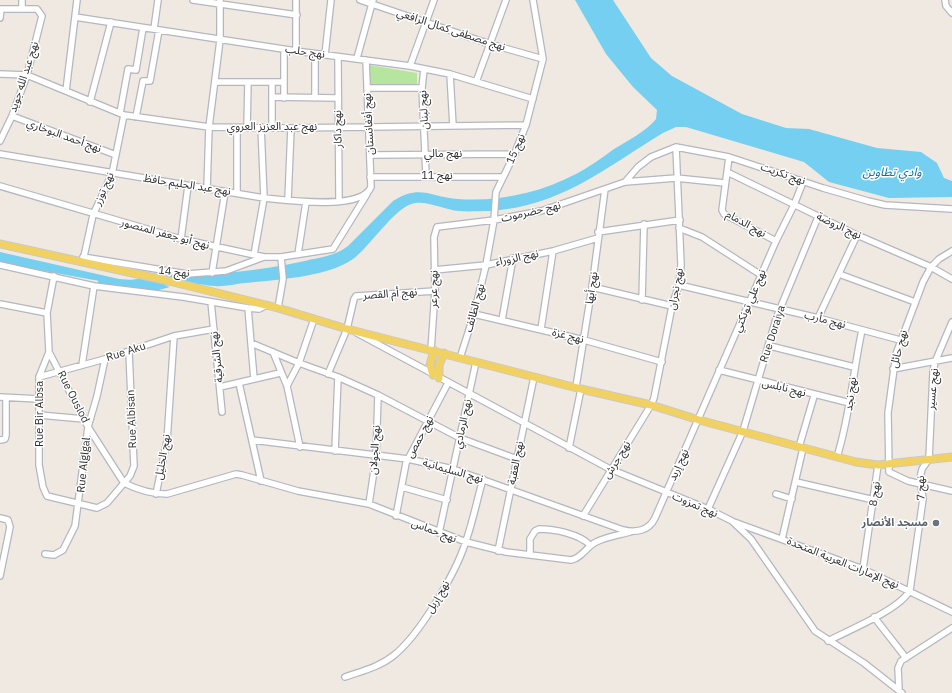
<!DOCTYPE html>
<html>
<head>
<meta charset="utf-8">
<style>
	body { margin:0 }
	canvas { display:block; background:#efe9e1 }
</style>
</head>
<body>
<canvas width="952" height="693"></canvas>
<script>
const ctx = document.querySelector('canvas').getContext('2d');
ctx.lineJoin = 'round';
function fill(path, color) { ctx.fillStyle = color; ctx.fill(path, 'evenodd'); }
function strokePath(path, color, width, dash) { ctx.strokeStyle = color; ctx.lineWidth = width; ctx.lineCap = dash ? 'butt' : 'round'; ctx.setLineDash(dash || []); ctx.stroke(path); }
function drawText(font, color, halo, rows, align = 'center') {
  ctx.font = font + ' "IBM Plex Sans","Noto Sans Arabic",sans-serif'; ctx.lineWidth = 3; ctx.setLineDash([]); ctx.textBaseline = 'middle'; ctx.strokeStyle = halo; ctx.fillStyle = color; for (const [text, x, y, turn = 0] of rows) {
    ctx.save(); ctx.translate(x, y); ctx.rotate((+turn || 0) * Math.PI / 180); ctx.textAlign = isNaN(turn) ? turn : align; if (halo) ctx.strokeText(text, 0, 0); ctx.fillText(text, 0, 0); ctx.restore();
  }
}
fill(new Path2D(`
	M369 65 417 73V87L369 86Z`), '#b6e59e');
fill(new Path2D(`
	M575 0H613L651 58 672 76 742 114 786 128 809 129 877 148 921 152 937 163 944 178 952 181V197L889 198 829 182 804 162 686 127H676L663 133C605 168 560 207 489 211 480 211 469 212 459 211 445 210 429 201 415 203 395 206 370 247 353 259 328 277 275 280 245 283 235 284 224 287 215 286 198 285 182 280 165 276 213 275 258 271 305 261 320 257 336 256 348 246L393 201C421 184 429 197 457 199 498 202 540 193 576 174 589 167 602 158 614 149 629 140 645 132 656 119L657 110 633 87 606 54Z
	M0 252 119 279 147 281 170 287 155 291 0 263Z`), '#75cff0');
strokePath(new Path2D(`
	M103 281 122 286 170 280 195 281`), '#75cff0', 10);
const minor = new Path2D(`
	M193 0 297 15
	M296 0V51
	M360 0 490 44 543 59
	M945 0 946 6 952 13
	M22 8V0
	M0 9H37L42 16 27 75 12 116 0 141
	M75 17 296 51 410 66 450 74 533 99
	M0 18 1 9
	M154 29 158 0
	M325 55 331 0
	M338 57 339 201
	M357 58 373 0
	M410 66 434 0
	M424 69 422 88 426 175
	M0 74 27 75 124 115 209 127 291 128 526 125
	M450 74 453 126
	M215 82H284
	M476 82 506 0
	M367 88H422
	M66 91 77 0
	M272 97 338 98
	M284 98V50
	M315 98V54
	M90 102 111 22
	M120 113 128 69 136 70 143 28
	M12 116 116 155
	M136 117 143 81H150L159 30
	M272 127V82
	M237 128V193
	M247 128 248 82
	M0 154 264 198C285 200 362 211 371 187L366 60
	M370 155 515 154
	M729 157 722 210 724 214 776 241
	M727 172 857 235 931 267 952 279
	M370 177H503
	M625 182 638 167 651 157 676 147 729 157 823 188 868 201 885 205 952 209
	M0 186 181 239 264 257H281L333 249 367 194
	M207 189 209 127 220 40V0
	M288 200 291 128
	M679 228 702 237 761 275
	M598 232 680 220
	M181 239 188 186
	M952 251 939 259 931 267 923 282 896 354 888 413 889 472 908 481 952 491
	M298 254 306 202
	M254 255 264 198 261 127
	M83 257 187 274 226 271 264 257
	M83 261 93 215 112 174 124 115
	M0 265 94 286 183 297 248 308 259 309 267 305
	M434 270 486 265 553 251 598 238
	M212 273 225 192
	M839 274 915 302
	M54 276 47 313 49 352 39 377V465L43 487 47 496 97 508 107 503 124 483C138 490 151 494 167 494L236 474 242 475 298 491 369 504 466 542 506 552 571 560C582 558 586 547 596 542 606 537 619 535 630 532
	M679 285 818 318 900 340
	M592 287 672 306
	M642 300 644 224
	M211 302 222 412
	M0 304 47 313
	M248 308 254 379
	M278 308 283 279 281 257
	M474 314 584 340 662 362
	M818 318 857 235
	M502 320 513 258
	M541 329 553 251
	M357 333 610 469 708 509 732 521 751 539 815 631 864 663 902 693
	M251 343 299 363 338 377 378 395 460 438 517 459
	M770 346 854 367
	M431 350 435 291 434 237 437 227 494 220 541 211 625 182 676 178 725 183
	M49 352 88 427 124 483 130 476 134 466 129 352
	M273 352 287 386 300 447
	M460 358 474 314 486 265 494 220 496 192 514 155 526 125 543 59 533 0
	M82 365 94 286
	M893 369 952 358
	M719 370 850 403
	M328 374 347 329 354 299 356 296 435 291
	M39 377 105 359 174 336 214 329
	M239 383 261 481
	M287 386 299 363 314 319
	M220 387 280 373
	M576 387 592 287 605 189
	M0 397 39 399
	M39 415 84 419
	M0 440 5 439 6 435V398
	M252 440 408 459 453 469 623 530C635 533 649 531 655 518L776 241 794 205 803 182
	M799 447 814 396
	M569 448 581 389
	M335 451 338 377
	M837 457C850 416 853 372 862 330
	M796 482 874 500
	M402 487 447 500
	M156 494 167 441 174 336
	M776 494 792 499
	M369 504 376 457 378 395
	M708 509 743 431 777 316 818 217
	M396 516 406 463 448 383
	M583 516 651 405 654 398 672 306 679 285 681 265 676 147
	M0 518 8 520 10 527 0 576
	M734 522 863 569 952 612
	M439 533 476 362
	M782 539 803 448
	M498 551 534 377
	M530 553V539L535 531 539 529C555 529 579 534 590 545
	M45 554 54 555 63 550 75 526 88 427 97 396 105 359
	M863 569 878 465
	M874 617 906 658
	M828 641C847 631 901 609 910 590L923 499 920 478 922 469 929 459 933 372 935 362 952 322
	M345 677C362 671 379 667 393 656 419 636 456 573 466 541 473 521 477 500 483 479
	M899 690 898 668 901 661 952 628`);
const major = new Path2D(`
	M0 244 169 281 278 308 347 329 581 389 651 405 699 420 856 462 878 465 952 457
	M433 375 430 365 434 350
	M439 378V365L444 353`);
strokePath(minor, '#b4b7c1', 8);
strokePath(major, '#c9c9c9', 9);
strokePath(minor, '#fff', 5.5);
strokePath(major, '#f2d163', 7);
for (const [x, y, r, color] of [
	[936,523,4,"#6b7280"]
]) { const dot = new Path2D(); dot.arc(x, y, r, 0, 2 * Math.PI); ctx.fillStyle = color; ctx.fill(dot); strokePath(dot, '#fff', 1.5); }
drawText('11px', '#2e2e2e', '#fff', [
	["نهج مصطفى كمال الرافعي",451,30,18],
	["نهج حلب",305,52,8],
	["نهج عبد الله جويد",24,77,-72],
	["نهج لبنان",424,110,-93],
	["نهج أفغانستان",369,124,-93],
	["نهج عبد العزيز العروي",272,127],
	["نهج داكار",338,129,-91],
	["نهج أحمد البوخاري",64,136,20],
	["نهج 15",516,149,-67],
	["نهج مالي",443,154],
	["نهج تكريت",783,174,19],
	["نهج 11",437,176],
	["نهج عبد الحليم حافظ",187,185,9],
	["نهج توزر",104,189,-66],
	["نهج حضرموت",531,212,-13],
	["نهج الدمام",746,224,29],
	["نهج الروضة",839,226,25],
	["نهج أبو جعفر المنصور",165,234,15],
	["نهج الزوراء",517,258,-12],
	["نهج 14",174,272,6],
	["نهج أبها",592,288,-82],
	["نهج عرعر",434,289,-89],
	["نهج نجران",676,289,-79],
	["نهج أم القصر",390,294,-4],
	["نهج علي تونكتي",750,301,-67],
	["نهج الطائف",475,308,-75],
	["نهج مأرب",825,320,14],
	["Rue Doraiya",773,334,-72],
	["نهج غزة",568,336,14],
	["نهج حائل",899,349,-74],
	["Rue Aku",126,352,-18],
	["نهج الشرقية",217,357,-96],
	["نهج نابلس",784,388,14],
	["نهج عسير",933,389,-85],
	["نهج نجد",851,394,-83],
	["Rue Ouslod",73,397,63],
	["Rue Bir Albsa",40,414,-90],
	["Rue Albisan",132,419,-92],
	["نهج الرمادي",463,424,-78],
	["نهج حمص",420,437,-62],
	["نهج الجولان",375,450,-86],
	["نهج الخليل",163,457,-80],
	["نهج جرش",617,460,-58],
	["نهج العقبة",516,463,-79],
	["Rue Alglgal",84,465,-84],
	["نهج إربد",679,465,-66],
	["نهج السليمانية",453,471,16],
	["نهج 7",921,488,-91],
	["نهج 8",875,494,-82],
	["نهج تمزوت",695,505,23],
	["نهج حماس",434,531,21],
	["نهج الإمارات العربية المتحدة",843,563,22],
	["نهج إربل",438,597,-60]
]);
drawText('bold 11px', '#5b616d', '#fff', [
	["مسجد الأنصار",928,523]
], 'right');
drawText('italic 12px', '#0d6fa3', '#fff', [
	["وادي تطاوين",892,173]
]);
</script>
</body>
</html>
